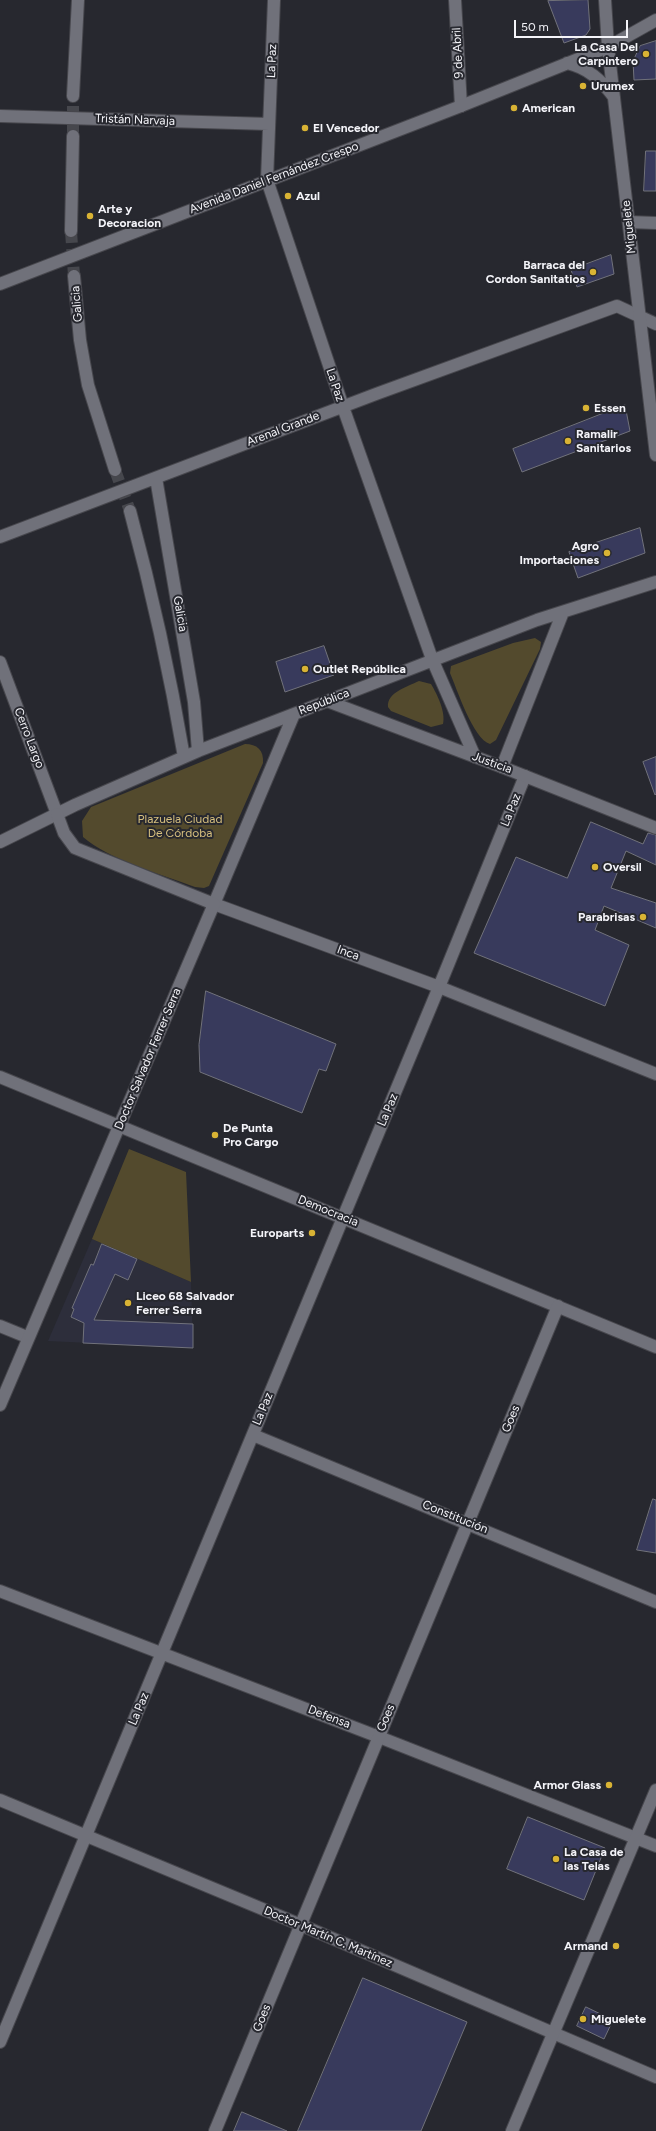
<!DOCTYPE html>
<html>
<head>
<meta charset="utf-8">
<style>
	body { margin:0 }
	#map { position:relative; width:656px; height:2131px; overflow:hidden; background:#27282f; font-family:Figtree,sans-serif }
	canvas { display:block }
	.scale { position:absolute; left:514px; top:20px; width:114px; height:18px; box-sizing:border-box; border:2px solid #f4f4f9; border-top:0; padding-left:5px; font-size:12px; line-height:14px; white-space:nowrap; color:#f4f4f9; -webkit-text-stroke:3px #27282f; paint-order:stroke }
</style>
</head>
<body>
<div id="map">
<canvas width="656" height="2131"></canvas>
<div class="scale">50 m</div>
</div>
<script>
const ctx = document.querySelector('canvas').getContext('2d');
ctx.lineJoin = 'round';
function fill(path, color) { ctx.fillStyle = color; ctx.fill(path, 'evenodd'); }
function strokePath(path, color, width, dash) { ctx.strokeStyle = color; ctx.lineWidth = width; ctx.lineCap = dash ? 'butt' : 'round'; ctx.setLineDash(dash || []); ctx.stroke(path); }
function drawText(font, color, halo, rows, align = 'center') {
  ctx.font = font + ' Figtree,sans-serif'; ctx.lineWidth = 4; ctx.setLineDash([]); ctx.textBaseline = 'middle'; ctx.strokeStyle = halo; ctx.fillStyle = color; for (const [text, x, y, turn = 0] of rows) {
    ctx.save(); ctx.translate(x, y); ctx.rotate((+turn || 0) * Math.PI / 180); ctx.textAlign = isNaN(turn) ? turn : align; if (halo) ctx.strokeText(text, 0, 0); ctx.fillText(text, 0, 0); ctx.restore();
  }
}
fill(new Path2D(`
	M92 1239 191 1282 193 1348 48 1341Z`), '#2d2e3b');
fill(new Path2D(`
	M535 638 541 642 540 649 496 740 490 744C473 739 457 689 450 673L451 666 513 643Z
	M419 681 431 684C437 694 446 712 443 724L431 727 391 711 388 707C387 692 407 687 419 681Z
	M245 744C257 744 264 750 263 763L209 886 204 888 195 887C163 875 108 859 83 837L82 821 91 807Z
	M129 1149 186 1172 191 1282 92 1239Z`), '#534a2d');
const building = new Path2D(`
	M588 0 590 29 586 35 564 43 548 1Z
	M656 41V79L634 80 633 61 640 46Z
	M646 151H656V191H644Z
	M611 255 614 274 577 287 571 270Z
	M625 405 630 431 522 472 513 449Z
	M640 528 645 553 578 578 569 552Z
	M324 646 334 675 285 692 276 662Z
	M656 757V794L655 795 643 762Z
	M591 822 643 844 648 833 656 835V865L626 851 611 888 656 903V928L604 906 595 930 629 945 605 1006 474 953 516 857 567 878Z
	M206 991 336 1044 326 1071 319 1069 302 1113 200 1072 199 1045Z
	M102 1244 137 1259 128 1280 115 1274 94 1320 193 1324V1348L83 1343 84 1323 71 1317 74 1309 72 1308 91 1264 93 1265Z
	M653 1499 656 1500V1553L637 1550Z
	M528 1817 605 1848 584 1900 507 1869Z
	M363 1978 467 2022 421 2131H298Z
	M586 2007 613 2020 604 2039 577 2026Z
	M242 2112 287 2131H234Z`);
fill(building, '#383a5c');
strokePath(building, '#71727b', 1);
strokePath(new Path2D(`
	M73 136V96
	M71 231 74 276
	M115 470 130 511`), '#46474d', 12, [12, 6]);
const street = new Path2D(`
	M274 0 267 180 343 407 432 659 475 757
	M455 0 461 106
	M73 96 78 0
	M0 116 269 124
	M629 222 656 223
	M71 231 73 136
	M74 276 80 340 88 385 115 470
	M156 478 194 702 198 751
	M130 511C152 592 170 674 184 757
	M0 537 376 394 617 306 656 324
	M0 662 57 814
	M327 701 502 767 563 612
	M294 714 214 904 439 987 656 1074
	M0 842 75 805 198 751 537 620 656 582
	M0 1077 656 1347
	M0 1326 27 1337
	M253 1435 656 1602
	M0 1591 379 1737 656 1846
	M0 1800 301 1925 656 2077
	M0 2042 439 987 525 776`);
const secondary = new Path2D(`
	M605 0 608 47 656 455
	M567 63C588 68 601 80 614 97
	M0 284 461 106 608 47 656 20
	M502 767 656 828
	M0 1405 214 904 75 848 64 833 57 814
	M215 2131 558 1306
	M512 2131 656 1790`);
strokePath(street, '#47474d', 14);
strokePath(secondary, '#47474d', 14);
strokePath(street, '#70717a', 12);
strokePath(secondary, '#70717a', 12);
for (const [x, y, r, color] of [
	[646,54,4,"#d9b334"],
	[583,86,4,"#d9b334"],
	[514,108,4,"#d9b334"],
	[305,128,4,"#d9b334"],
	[288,196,4,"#d9b334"],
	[90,216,4,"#d9b334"],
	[593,272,4,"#d9b334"],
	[586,408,4,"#d9b334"],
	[568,441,4,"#d9b334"],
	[607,553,4,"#d9b334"],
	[305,669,4,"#d9b334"],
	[595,867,4,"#d9b334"],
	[643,917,4,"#d9b334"],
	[215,1135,4,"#d9b334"],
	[312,1233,4,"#d9b334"],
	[128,1303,4,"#d9b334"],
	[609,1785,4,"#d9b334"],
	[556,1859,4,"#d9b334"],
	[616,1946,4,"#d9b334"],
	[583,2019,4,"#d9b334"]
]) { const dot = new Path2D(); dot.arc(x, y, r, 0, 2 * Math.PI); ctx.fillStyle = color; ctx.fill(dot); strokePath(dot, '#27282f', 1.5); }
drawText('bold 12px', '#f4f4f9', '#27282f', [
	["La Casa Del",638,47,"right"],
	["Carpintero",638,61,"right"],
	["Urumex",591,86],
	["American",522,108],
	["El Vencedor",313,128],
	["Azul",296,196],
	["Arte y",98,209],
	["Decoracion",98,223],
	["Barraca del",585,265,"right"],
	["Cordon Sanitatios",585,279,"right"],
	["Essen",594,408],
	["Ramalir",576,434],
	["Sanitarios",576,448],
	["Agro",599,546,"right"],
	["Importaciones",599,560,"right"],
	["Outlet República",313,669],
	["Oversil",603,867],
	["Parabrisas",635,917,"right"],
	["De Punta",223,1128],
	["Pro Cargo",223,1142],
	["Europarts",304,1233,"right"],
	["Liceo 68 Salvador",136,1296],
	["Ferrer Serra",136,1310],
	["Armor Glass",601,1785,"right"],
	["La Casa de",564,1852],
	["las Telas",564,1866],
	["Armand",608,1946,"right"],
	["Miguelete",591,2019]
], 'left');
drawText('12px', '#f4f4f9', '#27282f', [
	["9 de Abril",458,53,-93],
	["La Paz",272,61,-88],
	["Tristán Narvaja",135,120,2],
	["Avenida Daniel Fernández Crespo",274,178,-21],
	["Miguelete",629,227,-96],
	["Galicia",77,304,-95],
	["La Paz",335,385,71],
	["Arenal Grande",283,429,-21],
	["Galicia",180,614,80],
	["República",324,702,-21],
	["Cerro Largo",29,738,69],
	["Justicia",492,763,20],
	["La Paz",511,810,-68],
	["Inca",348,953,20],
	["Doctor Salvador Ferrer Serra",148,1059,-67],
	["La Paz",388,1110,-67],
	["Democracia",328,1211,22],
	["La Paz",263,1409,-67],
	["Goes",511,1419,-67],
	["Constitución",455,1517,22],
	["La Paz",139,1709,-67],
	["Defensa",329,1717,21],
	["Goes",386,1718,-67],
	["Doctor Martín C. Martínez",328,1937,23],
	["Goes",262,2018,-68]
]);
drawText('12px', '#d6bf7e', '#27282f', [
	["Plazuela Ciudad",180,819],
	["De Córdoba",180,833]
]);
</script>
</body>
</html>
